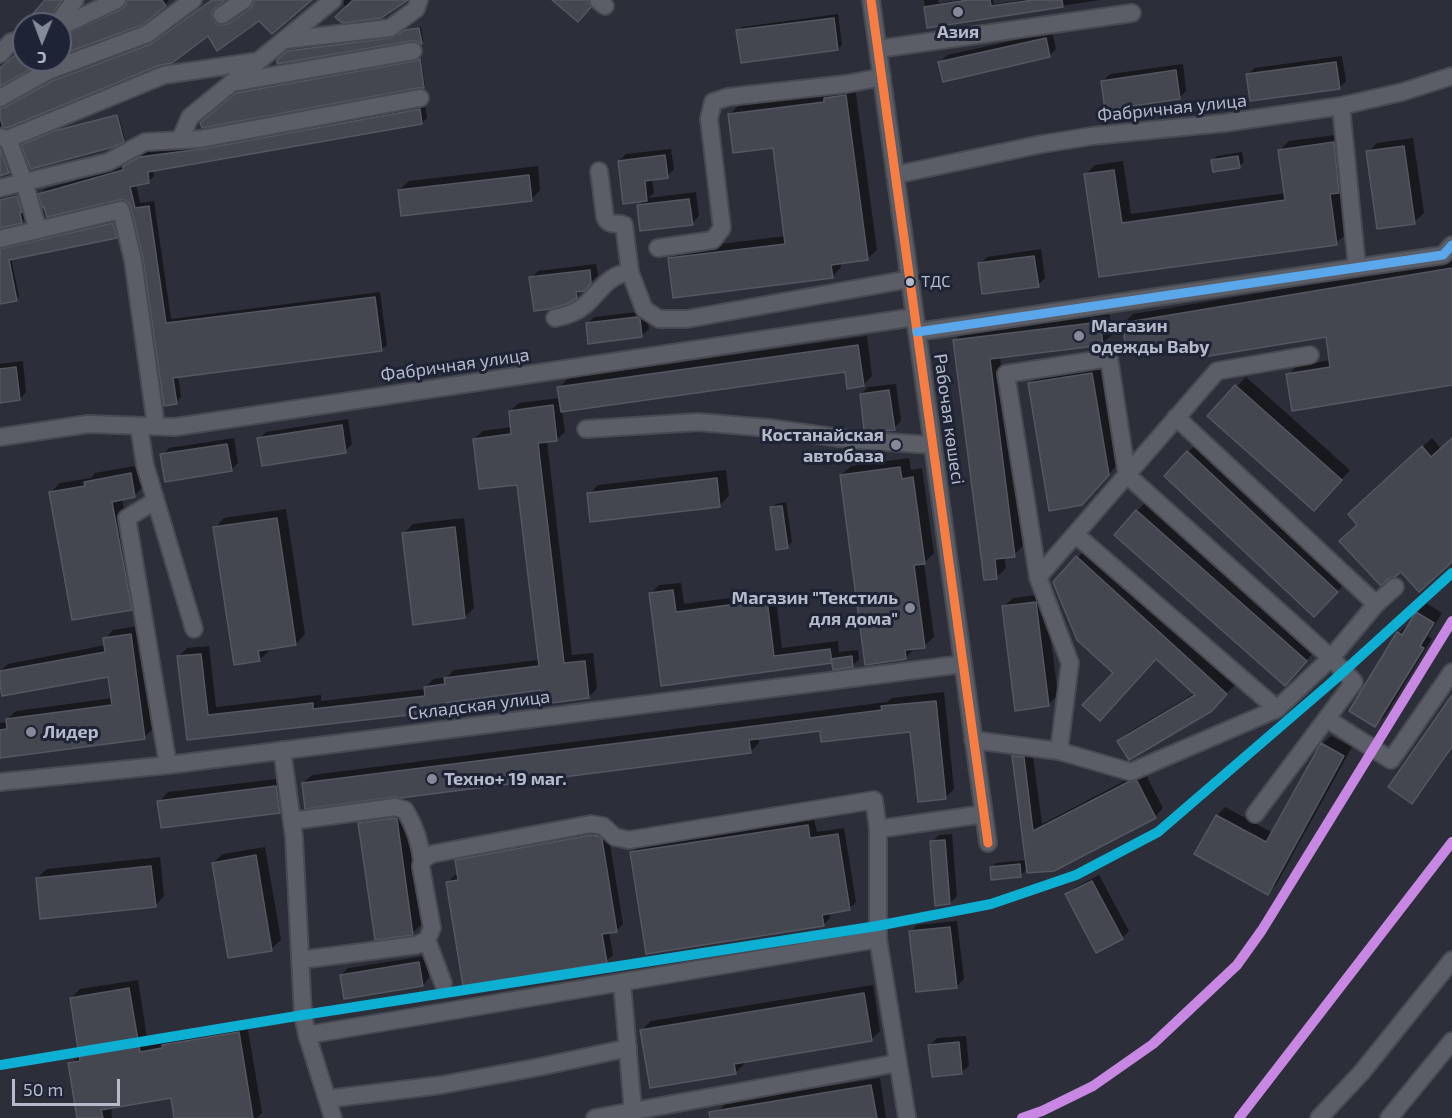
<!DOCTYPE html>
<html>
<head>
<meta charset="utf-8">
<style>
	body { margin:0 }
	#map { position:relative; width:1452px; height:1118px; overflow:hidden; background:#2c2f39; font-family:"Exo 2",sans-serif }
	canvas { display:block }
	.north { position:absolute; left:12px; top:12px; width:60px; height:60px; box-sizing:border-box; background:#1e2435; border:2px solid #5b6071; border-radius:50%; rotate:181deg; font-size:16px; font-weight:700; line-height:24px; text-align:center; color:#b6baca }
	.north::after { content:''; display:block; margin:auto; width:21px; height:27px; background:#868997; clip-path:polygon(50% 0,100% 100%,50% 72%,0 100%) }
	.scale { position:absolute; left:12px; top:1079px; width:108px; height:27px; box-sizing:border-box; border:3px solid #b6baca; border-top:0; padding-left:8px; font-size:18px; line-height:21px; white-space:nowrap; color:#b6baca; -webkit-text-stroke:4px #1e2435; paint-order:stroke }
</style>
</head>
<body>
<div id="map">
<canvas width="1452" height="1118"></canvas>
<div class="north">С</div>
<div class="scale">50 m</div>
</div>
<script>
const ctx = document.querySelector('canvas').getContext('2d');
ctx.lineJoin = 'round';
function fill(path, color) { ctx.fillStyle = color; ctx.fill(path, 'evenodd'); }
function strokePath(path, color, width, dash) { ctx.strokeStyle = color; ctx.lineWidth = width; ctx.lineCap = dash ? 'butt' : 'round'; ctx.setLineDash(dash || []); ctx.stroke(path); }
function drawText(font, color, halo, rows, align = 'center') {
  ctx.font = font + ' "Exo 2",sans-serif'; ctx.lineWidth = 6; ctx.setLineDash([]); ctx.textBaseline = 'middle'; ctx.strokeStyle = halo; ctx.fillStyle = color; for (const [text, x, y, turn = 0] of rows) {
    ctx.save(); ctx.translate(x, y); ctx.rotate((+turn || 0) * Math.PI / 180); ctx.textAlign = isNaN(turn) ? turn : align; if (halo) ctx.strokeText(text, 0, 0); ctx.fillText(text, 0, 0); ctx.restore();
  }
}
fill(new Path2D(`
	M129 0H169L165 6 60 54V34H69L126 7Z
	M214 0H223L215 7 214 13 216 19 221 22 226 23 232 22 266 0H310L259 19 208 34 160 64 7 126H0V105H9L57 78 125 53 129 58 151 43 158 40Z
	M344 0H405L347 8 344 5Z
	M924 0H938L939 3 960 0H993L994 4 1023 0H1100L928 26Z
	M838 14 842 45 838 49 738 31 742 27Z
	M421 27 423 41 422 42 416 40 278 60 290 50 394 37 408 29Z
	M1052 32 1056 49 1049 56 940 62 947 55Z
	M1342 56 1346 81 1339 88 1248 74 1255 68Z
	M421 59 425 85 424 87 201 123 240 92Z
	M1183 64 1186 91 1179 98 1103 81 1110 74Z
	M855 87 877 250 867 259 841 262V267L832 277 670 259 679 249 786 236 774 146 730 114 739 105 830 94Z
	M425 104 427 118 422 123 153 170 154 176 148 182 136 184 140 203 154 201 171 319 380 292 387 345 381 350 178 376 181 397 176 402 145 258 130 202 125 199 40 194 45 189 124 167 130 161 146 152 208 144Z
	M118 114 125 139 123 140 57 130Z
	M1343 134 1348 182 1340 190 1346 234 1336 243 1100 276 1086 174 1095 165 1123 161 1131 214 1286 193 1280 150 1289 141Z
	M1413 138 1424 213 1414 222 1368 152 1377 143Z
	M0 144 3 145 11 169 9 171 0 174Z
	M671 149 674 169 667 176 652 178 654 193 648 198 696 192 699 216 692 223 639 205 644 200 619 161 626 154Z
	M1242 152 1244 162 1239 166 1213 160 1217 156Z
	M538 166 540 190 531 200 399 190 409 181Z
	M20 194 24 208 22 210 24 219 21 222 0 227V199Z
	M116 221 119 234 116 236 11 258 19 296 16 299 0 302V247H6Z
	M1041 249 1045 278 1038 285 980 264 987 257Z
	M1452 261V383L1288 375 1297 366 1331 360 1327 336 1202 341 1124 323 1133 314Z
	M596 264 598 275 576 297 531 278 538 271Z
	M645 311 646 312 649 329 642 335 587 324 594 317Z
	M1109 313 1112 335 1102 344 1000 357 1023 546 1014 555 1004 556 1006 568 997 577 955 340 964 331Z
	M867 336 872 376 863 385 846 371 562 411 565 432 556 440 547 441 572 655 593 653 597 688 589 697 543 689 449 700 444 706 421 709 418 712 188 739 178 657 187 648 209 646 216 707 321 695V701L425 689V687L434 679 447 677 454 670 539 660 519 483 474 439 483 431 512 427 510 411 519 403 560 398 559 388 568 378Z
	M23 361 26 392 20 399 0 401V364Z
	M1101 364 1118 464 1091 494 1030 384 1039 374Z
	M1246 377 1350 470 1323 500 1209 416Z
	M896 384 901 421 894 428 861 394 868 387Z
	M348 419 352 444 345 451 259 439 266 432Z
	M234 438 238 463 231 470 162 455 169 448Z
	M1432 438 1441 449 1452 439V560L1359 524V505Z
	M1198 443 1346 582 1324 606 1188 452Z
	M909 458 911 470 922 468 934 553 924 563 934 637 924 646 915 648 905 658 841 475 851 466Z
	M140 465 144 486 134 496 122 498 140 599 131 608 50 493 60 483 91 478 95 473Z
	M726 470 729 496 719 506 589 494 598 485Z
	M786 502 792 542 787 547 772 508 776 504Z
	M1146 502 1315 651 1294 675 1137 511Z
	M286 509 305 634 296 644 268 648 269 651 259 660 215 528 224 518Z
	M464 518 474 608 465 617 404 533 413 524Z
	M1087 548 1236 684 1221 699 1119 741 1129 732 1195 693 1157 658 1115 673 1054 582Z
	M681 583 684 604 775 592 782 648 838 641 839 652 858 650 859 659 853 666 833 660 662 684 650 594 659 585Z
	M1045 594 1058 695 1048 705 1003 607 1013 598Z
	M1426 603 1442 613 1428 636 1432 639 1385 716 1375 725 1399 633 1408 624 1410 625 1417 613Z
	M139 626 153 729 144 737 0 757V723L8 722 7 719 16 711 113 698 110 675 0 677V671L8 664 106 645 105 639 113 630Z
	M944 692 954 789 945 798 912 730 821 729 758 737 759 743 750 752 303 783 312 775 887 702 892 698Z
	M1452 698V749L1421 793 1412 802Z
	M1331 736 1352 747 1276 885 1268 893 1217 816 1225 807 1273 833 1322 744Z
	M1022 748 1032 749 1042 824 1138 774 1145 773 1163 808 1155 817 1028 868 1021 875 991 868 996 863 1027 860 1013 757Z
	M285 778 289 802 279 811 159 802 168 792Z
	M406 809 422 924 412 933 360 823 369 814Z
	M814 819 817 832 844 828 856 902 849 909 829 912 830 918 823 925 632 853 639 846Z
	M599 828 608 832 623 924 616 931 609 932 613 955 606 961 448 882 455 875H458L456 861 463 854Z
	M952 834 957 896 950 903 932 842 939 835Z
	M265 847 281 940 271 949 213 863 223 854Z
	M160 857 164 896 155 906 37 878 47 869Z
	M1099 875 1129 931 1122 938 1067 895 1074 888Z
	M957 921 964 979 957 986 910 932 917 925Z
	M426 956 429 978 423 985 341 975 348 968Z
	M138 980 148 1044 168 1041 172 1036 247 1024 262 1113 257 1118H175L172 1097 111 1107 112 1118H79L70 1064 81 1055 71 998 80 989Z
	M873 985 880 1031 871 1040 744 1061 745 1063 735 1073 642 1030 651 1021Z
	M966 1036 969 1066 962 1072 930 1045 937 1038Z
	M880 1078 886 1118H719L718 1111 727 1102Z`), '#0007');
const building = new Path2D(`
	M45 0H62L45 24H24Z
	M127 0H162L166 6 142 25 60 55V37L122 9 126 5Z
	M212 0H225L216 7 212 11V15L214 21 218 25H222L228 24 250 9 253 5 254 0H312L272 34 259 21 217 51 208 36 172 63 160 65 7 128 3 127 0 118V108L5 107 52 81 151 44Z
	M353 0H408L381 18 342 23 335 17Z
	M552 0H588L591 7 578 22Z
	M968 0H990L991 6 1033 0H1062L1063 7 927 28 924 7Z
	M834 18 838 50 741 63 736 30Z
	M419 28 422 44 416 41H411L277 64V60L287 51 391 38 405 30Z
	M1046 38 1050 57 943 82 938 62Z
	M24 50V60H47L0 86V68L20 51Z
	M420 59 424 88H418L202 128 200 123 236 93 415 61Z
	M1336 62 1340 89 1250 101 1246 74Z
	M1176 70 1180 99 1105 110 1101 81Z
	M846 95 868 260 831 265 833 278 673 298 668 258 785 244 773 148 733 153 728 114 824 102V98Z
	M420 109 422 124 148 172 149 183 130 187 135 208 149 206 166 323 375 297 382 351 173 378 177 404 164 406 143 258 131 208 129 203 125 200H119L47 217 44 207 42 208 38 194 123 170V166L139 157 202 149Z
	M117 115 124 142 113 147 31 169 21 145 54 131Z
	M1334 142 1339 193 1330 194 1337 245 1099 277 1084 174 1114 170 1122 223 1285 200 1278 150Z
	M1404 146 1415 224 1377 229 1366 151Z
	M0 148 9 173 0 176Z
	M665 155 668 178 645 181 647 201 623 204 618 161Z
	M1238 156 1240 168 1213 172 1211 160Z
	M529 175 532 201 401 216 398 190Z
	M17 196 22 212 20 213 22 223 0 228V200Z
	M689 199 693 225 640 231 637 205Z
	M113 223 117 238 9 260 17 301 0 304V249Z
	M1034 256 1039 287 982 294 978 263Z
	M1452 268V385L1292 411 1286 374 1330 367 1326 337 1203 357 1200 343 1127 355 1122 323Z
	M590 270 591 283 585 291 576 292 577 298 575 299 567 304 550 309 534 311 529 277Z
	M637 317 640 319 642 337 588 344 586 323Z
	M1100 322 1103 345 990 359 1015 557 995 559 997 579 984 580 953 340Z
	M858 345 864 386 847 389 845 372 561 412 557 387Z
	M16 367 20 400 0 403V369Z
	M1092 373 1109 475 1082 505 1049 511 1028 383Z
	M1235 385 1342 480 1314 511 1207 416Z
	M889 390 895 430 882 431 864 430 860 394Z
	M553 405 557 441 538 443 564 663 585 661 589 698 543 704 541 690 444 703V707L418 711V714L187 740 177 656 201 654 208 715 313 703V709L425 696 424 687 445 684 444 678 539 666 517 485 479 489 473 439 511 434 509 411Z
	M342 425 346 453 262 466 257 438Z
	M1452 438V562L1419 592 1401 572 1395 577 1388 579 1381 586 1339 541 1357 525 1348 514 1422 446 1431 457Z
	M227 444 232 471 165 482 160 454Z
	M1187 451 1338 592 1314 617 1164 476Z
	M900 467 902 479 913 477 925 564 914 565 925 648 905 650 906 659 865 665 840 475Z
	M131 473 135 497 112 502 132 610 72 620 49 492 85 486 84 482Z
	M717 478 720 507 590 522 587 493Z
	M782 506 788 548 776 550 770 507Z
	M1136 510 1307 661 1285 686 1114 535Z
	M277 518 296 645 258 651 260 661 234 665 213 527Z
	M455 527 465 618 413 625 402 533Z
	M1076 556 1227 694 1212 711 1129 760 1117 741 1195 695 1156 659 1100 721 1082 705 1113 673 1077 640 1053 582Z
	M673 590 676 612 767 600 774 656 830 649 832 663 661 686 649 593Z
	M1036 602 1049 706 1015 711 1002 606Z
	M1416 612 1434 623 1420 646 1424 648 1375 727 1349 711 1397 632 1402 635Z
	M131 634 145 739 0 758V730L7 729 6 719 112 705 108 677 2 696 0 685V671L105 652 103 638Z
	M852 656 853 667 833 670 831 659Z
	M1452 695V747L1412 804 1388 787Z
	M936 701 946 799 918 802 910 732 821 742 820 731 749 740 751 753 400 798 394 797 305 809 302 783 882 710 881 706Z
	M1321 743 1344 756 1268 895 1194 854 1216 815 1266 842Z
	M1012 756 1024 757 1033 831 1128 782 1137 781 1156 818 1054 871 1027 873Z
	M276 786 280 813 161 828 157 801Z
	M394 818 397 819 413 935 375 940 358 823Z
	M808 825 810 838 838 834 850 910 822 915 824 926 646 954 630 852Z
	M591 835 598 836 602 839 617 932 602 934 607 963 463 986 446 882 458 880 455 860Z
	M945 840 950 904 935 906 930 841Z
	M256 855 272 951 228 958 212 863Z
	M1020 864 1021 877 991 880 990 867Z
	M151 866 156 907 40 919 36 878Z
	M1092 881 1123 939 1096 953 1065 894Z
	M950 927 957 988 916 992 909 931Z
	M419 962 423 986 344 999 340 975Z
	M129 988 140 1052 162 1048V1045L239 1032 253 1118H174L171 1098 101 1110 103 1118H77L68 1063 80 1061 70 998Z
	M864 993 872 1041 734 1064 736 1074 650 1088 640 1030Z
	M959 1042 962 1074 932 1077 928 1045Z
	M871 1085 877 1118H710L709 1112Z`);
fill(building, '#454750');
strokePath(building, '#535761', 1.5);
const minor = new Path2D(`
	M598 0 605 6
	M871 0 988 843
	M222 15 244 0
	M57 24 75 0
	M60 27 117 0
	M285 40 390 28 416 9 419 0
	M878 49 1132 13
	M0 54 11 42 24 39
	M231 83 413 51
	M0 98 48 71 147 34 193 0
	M1341 106 1357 267
	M0 137 8 139 164 75 259 61
	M8 139 24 182 38 230
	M180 140 190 117 333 0
	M599 171 605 217C609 227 617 222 624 225L630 272 644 309 659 319H687L910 279
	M895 175 1042 144 1092 136 1224 123 1341 106 1402 92 1452 76
	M0 188 108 162 145 142 200 139 420 98
	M0 239 121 210 133 260 156 426
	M658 248 713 240 722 228 709 119 713 102 728 97 846 84 882 77
	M555 318C566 316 576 313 585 305 601 291 607 275 630 272
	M917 332 1443 255 1452 245
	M1176 417 1376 604
	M139 426 145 465 194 629
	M586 429 698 422 769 428 855 440 933 445
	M0 437 88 424 175 427 915 317
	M155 501 127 518 168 765
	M1075 534 1277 709
	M1038 577 1217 371 1310 355
	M1327 719 1391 760 1452 672
	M973 740 1059 751 1131 772 1277 709 1331 658 1376 604 1395 587
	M282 750 294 837 303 1015 307 1035 333 1118
	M1059 751 1070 663 1038 577 1006 374 1109 358 1127 475 1331 658 1354 682 1255 814
	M0 782 168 765 963 664
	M292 821 395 807 405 810C414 825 420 842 422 860
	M878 829 984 814
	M427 940 443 983
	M300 960 417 945 427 940 432 928 421 867 422 860 432 854 591 824 603 826 615 837 629 840 874 800 878 829V939L907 1117
	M622 982 633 1111
	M307 1035 878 939
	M327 1099 441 1085 539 1067 628 1048
	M595 1118 898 1063
	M1319 1118 1362 1072 1452 960
	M1389 1118 1452 1041`);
strokePath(minor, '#484a52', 20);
strokePath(minor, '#5c5e67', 16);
strokePath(new Path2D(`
	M871 0 988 843`), '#f77d43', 9);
strokePath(new Path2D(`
	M917 332 1443 255 1452 245`), '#5aa8eb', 9);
strokePath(new Path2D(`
	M0 1065 303 1015 877 926 991 904 1076 875 1158 832 1332 682 1452 573`), '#0dafd3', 10);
strokePath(new Path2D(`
	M1022 1118 1042 1111 1093 1086 1153 1044 1237 965 1262 930 1452 621
	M1239 1118 1452 842`), '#c787e3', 10);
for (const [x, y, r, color] of [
	[958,12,6,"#868997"],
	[910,282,5,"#b6baca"],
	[1079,336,6,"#868997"],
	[896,445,6,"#868997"],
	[910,608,6,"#868997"],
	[31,732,6,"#868997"],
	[432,779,6,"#868997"]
]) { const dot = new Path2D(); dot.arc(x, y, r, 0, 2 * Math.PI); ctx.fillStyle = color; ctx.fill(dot); strokePath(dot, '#1e2435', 2); }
drawText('16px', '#b6baca', '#1e2435', [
	["ТДС",921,282]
], 'left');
drawText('bold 18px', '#b6baca', '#1e2435', [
	["Азия",958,32,"center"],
	["Магазин",1091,326],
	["одежды Baby",1091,347],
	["Костанайская",884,435,"right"],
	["автобаза",884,456,"right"],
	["Магазин \"Текстиль",898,598,"right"],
	["для дома\"",898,619,"right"],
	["Лидер",43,732],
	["Техно+ 19 маг.",444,779]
], 'left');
drawText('18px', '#b6baca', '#1e2435', [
	["Фабричная улица",1172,108,-6],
	["Фабричная улица",455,365,-8],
	["Рабочая көшесі",949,419,82],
	["Складская улица",479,705,-7]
]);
</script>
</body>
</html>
